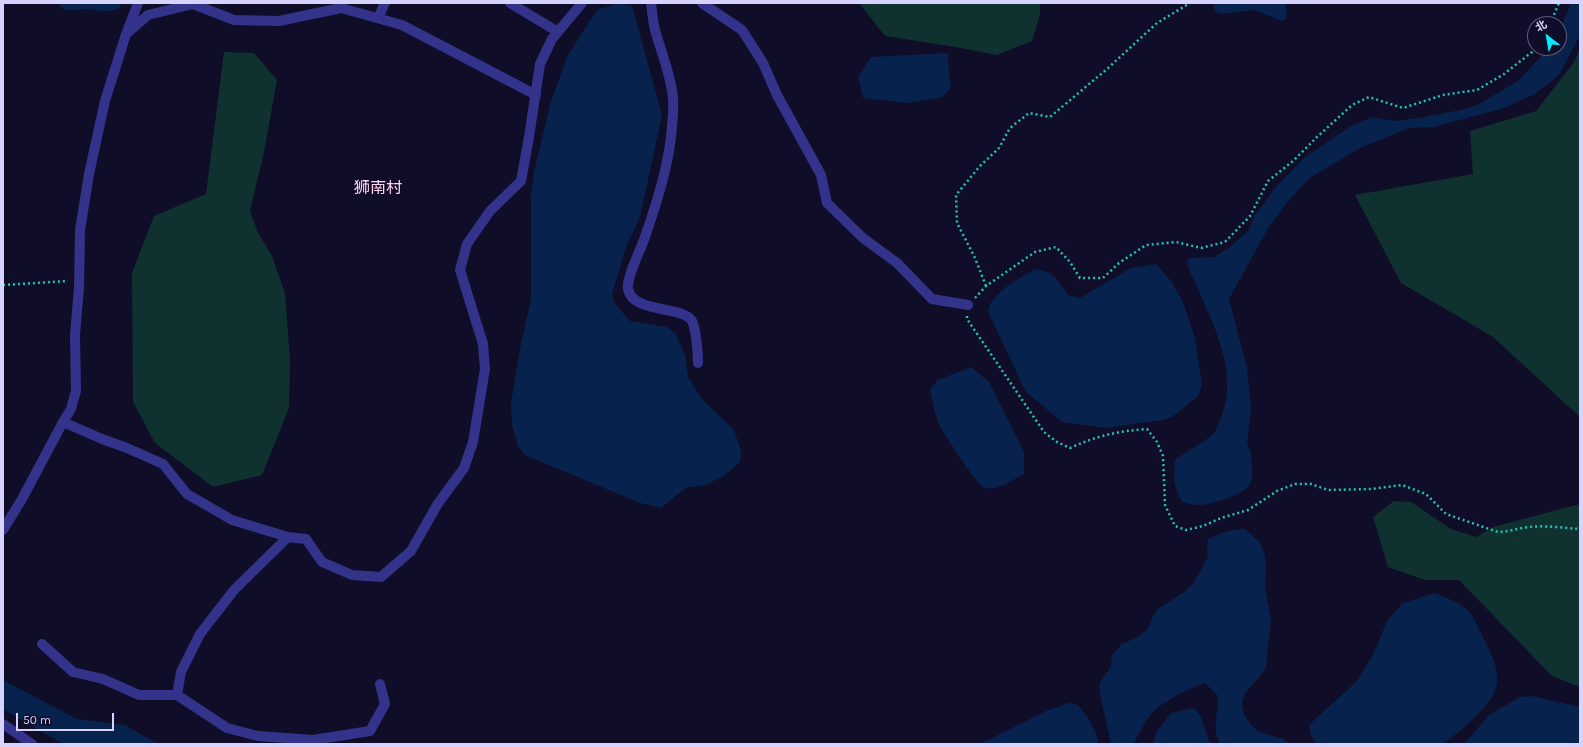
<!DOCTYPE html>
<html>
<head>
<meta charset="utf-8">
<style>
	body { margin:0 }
	#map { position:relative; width:1583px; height:747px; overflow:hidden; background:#100d28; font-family:Karla,"Noto Sans SC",sans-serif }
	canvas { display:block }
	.frame { position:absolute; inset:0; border:4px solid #d7d3ff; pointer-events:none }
	.north { position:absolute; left:1527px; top:16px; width:40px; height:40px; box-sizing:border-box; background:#100d28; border:1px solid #605c7e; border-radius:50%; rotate:329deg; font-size:11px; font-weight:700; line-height:16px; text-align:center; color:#d7d3ff }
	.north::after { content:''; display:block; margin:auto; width:14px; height:18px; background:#00edfe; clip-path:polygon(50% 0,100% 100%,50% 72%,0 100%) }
	.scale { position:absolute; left:16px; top:713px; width:98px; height:18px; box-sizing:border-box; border:2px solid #d7d3ff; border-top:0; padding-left:5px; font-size:12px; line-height:14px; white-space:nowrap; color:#d7d3ff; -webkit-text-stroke:3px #100d28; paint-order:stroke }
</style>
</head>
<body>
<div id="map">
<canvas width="1583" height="747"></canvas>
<div class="frame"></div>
<div class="north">北</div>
<div class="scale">50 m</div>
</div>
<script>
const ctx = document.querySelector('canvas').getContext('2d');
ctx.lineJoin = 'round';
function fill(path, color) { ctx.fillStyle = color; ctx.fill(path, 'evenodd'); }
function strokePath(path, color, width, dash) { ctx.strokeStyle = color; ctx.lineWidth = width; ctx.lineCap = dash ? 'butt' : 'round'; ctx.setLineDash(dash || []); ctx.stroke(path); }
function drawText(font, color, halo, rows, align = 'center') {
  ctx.font = font + ' Karla,"Noto Sans SC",sans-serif'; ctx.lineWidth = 4; ctx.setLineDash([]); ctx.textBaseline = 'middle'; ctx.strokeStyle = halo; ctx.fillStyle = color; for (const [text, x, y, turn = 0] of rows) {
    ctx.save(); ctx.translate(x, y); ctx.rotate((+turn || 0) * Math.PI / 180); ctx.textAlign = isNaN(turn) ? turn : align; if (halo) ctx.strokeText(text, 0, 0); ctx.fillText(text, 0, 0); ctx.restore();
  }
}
fill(new Path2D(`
	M859 3H1040V14L1032 41 997 55 950 46 885 36Z
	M1580 49V417L1493 337 1401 283 1355 195 1473 174 1470 131 1536 111 1574 62Z
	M224 52 254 53 277 80 264 152 250 211 258 233 272 256 285 293 290 361 289 408 262 475 213 487 155 443 133 402 132 273 154 216 206 194Z
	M1394 501 1411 502 1451 529 1476 537 1493 527 1580 504V687L1552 676 1459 580H1425L1388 567 1373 517Z`), '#0f3230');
fill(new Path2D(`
	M58 3H121L120 8C103 14 103 10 87 9 80 9 73 11 64 10Z
	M619 3 632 6 662 115 640 217 626 247 612 294 615 304 630 321 667 327 676 334 685 355 688 377 701 398 734 430 741 451 740 462 724 476 705 485 685 488 661 508 640 503 525 455 518 446 512 425 511 403 521 344 531 299V196L534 172 551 101 568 55 597 10Z
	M1213 3H1285L1287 13 1286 19 1282 21 1254 10 1223 14 1217 13 1214 9Z
	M1571 3H1580V35L1559 75 1535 94 1504 108 1434 127 1409 128 1362 147 1311 177 1288 201 1267 230 1229 299 1247 368 1251 408 1247 443C1251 450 1252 459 1252 467 1252 473 1253 480 1249 485 1244 495 1212 504 1201 505 1195 506 1188 503 1182 502 1173 484 1174 480 1175 460 1187 451 1202 444 1213 434 1217 430 1219 422 1221 418 1241 369 1208 314 1189 269L1187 263 1189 258 1214 257 1230 247 1248 231 1255 215 1276 187 1304 158 1351 126 1372 117 1395 121 1418 118 1466 109 1477 105 1518 81 1549 48H1559V32Z
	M947 53 951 87 943 97 909 103 863 98 858 77 871 57Z
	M1156 264 1171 281 1183 302 1195 338 1202 385 1198 396 1172 417 1162 420 1105 428 1062 422 1026 392 988 312C990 293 1019 279 1035 269 1055 272 1057 279 1068 295L1080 298 1131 268Z
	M971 367 989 382 1024 452V474C1013 479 996 493 984 487 976 484 942 431 938 422 934 411 932 400 930 389L938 380Z
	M1245 529 1259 542 1264 552 1266 564 1265 588 1271 618 1266 667 1260 676 1245 693 1242 704 1244 714 1251 725 1260 733 1282 738 1290 744H1220C1211 729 1219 712 1218 696L1205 683C1191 687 1160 703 1151 714 1145 723 1138 734 1134 744H1111L1101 699 1099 687 1101 680 1111 667 1112 655 1122 644 1138 637 1148 629 1152 618 1158 609 1184 592 1193 584 1208 557 1207 545 1208 539C1221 532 1231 530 1245 529Z
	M1435 593C1444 597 1457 601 1465 608 1472 613 1476 623 1480 631 1488 647 1503 672 1495 691 1489 707 1457 735 1442 744H1316L1311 736 1309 725 1356 682 1374 653 1387 621 1403 603Z
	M3 680 77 719 125 725 158 744H63L3 709Z
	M1531 696 1580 707V744H1464L1489 715 1520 697Z
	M1069 703C1070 703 1073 703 1075 704 1084 707 1098 734 1099 744H980L1046 711Z
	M1193 708 1201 716 1210 744H1152L1157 731 1171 713Z`), '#07234d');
strokePath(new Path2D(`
	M1550 24 1559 3
	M3 285 68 281
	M986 286 975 258 957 223 956 195 980 166 999 148 1010 128 1029 113 1050 117 1107 69 1157 23 1190 3
	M975 298 986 286 1035 252 1056 247 1070 262 1080 278H1103L1119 263 1146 245 1176 242 1201 248 1225 242 1250 216 1268 181 1293 161 1317 137 1352 105 1369 97 1403 108 1443 95 1477 90 1504 74 1532 52 1535 48
	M967 316V319L1044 432 1057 442 1070 448C1096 436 1118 431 1147 429L1157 442 1163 456 1165 505 1175 526 1186 530 1203 526 1221 518 1248 510 1277 491 1295 484H1311L1328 490 1371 489 1402 485 1426 494 1446 514 1498 532C1509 532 1518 528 1529 527 1546 525 1564 528 1580 529`), '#22c4b5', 2.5, [2, 3]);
strokePath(new Path2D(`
	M510 3 558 32
	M651 3C652 12 653 21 655 30 661 52 671 75 673 98 674 110 672 125 671 137 667 171 656 205 645 237 641 249 626 278 628 289 633 314 682 305 692 321 696 328 698 354 698 363
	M702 3 742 30 763 63 777 95 821 175 827 203 863 238 897 263 932 299 968 305
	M378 18 385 3
	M127 32 138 3
	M63 422 71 409 76 391 75 335 79 288 80 230 89 174 105 101 126 34 148 15 193 4 234 20 279 21 341 8 402 25 536 95
	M3 530 22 499 63 422 102 439 127 448 163 464 187 494 232 520 288 537 306 539 322 562 352 575 381 577 411 551 437 505 464 468 473 442 485 369 483 344 460 270 467 244 490 211 521 181 529 137 540 64 552 39 582 3
	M42 644 73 672 103 679 139 695H177L227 728 258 736 313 740 370 731 385 704 380 684
	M177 695 181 672 200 634 234 590 288 537
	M3 724 32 744`), '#33338b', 10);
drawText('16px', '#ffd5f1', '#100d28', [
	["狮南村",378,188]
]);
</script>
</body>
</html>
